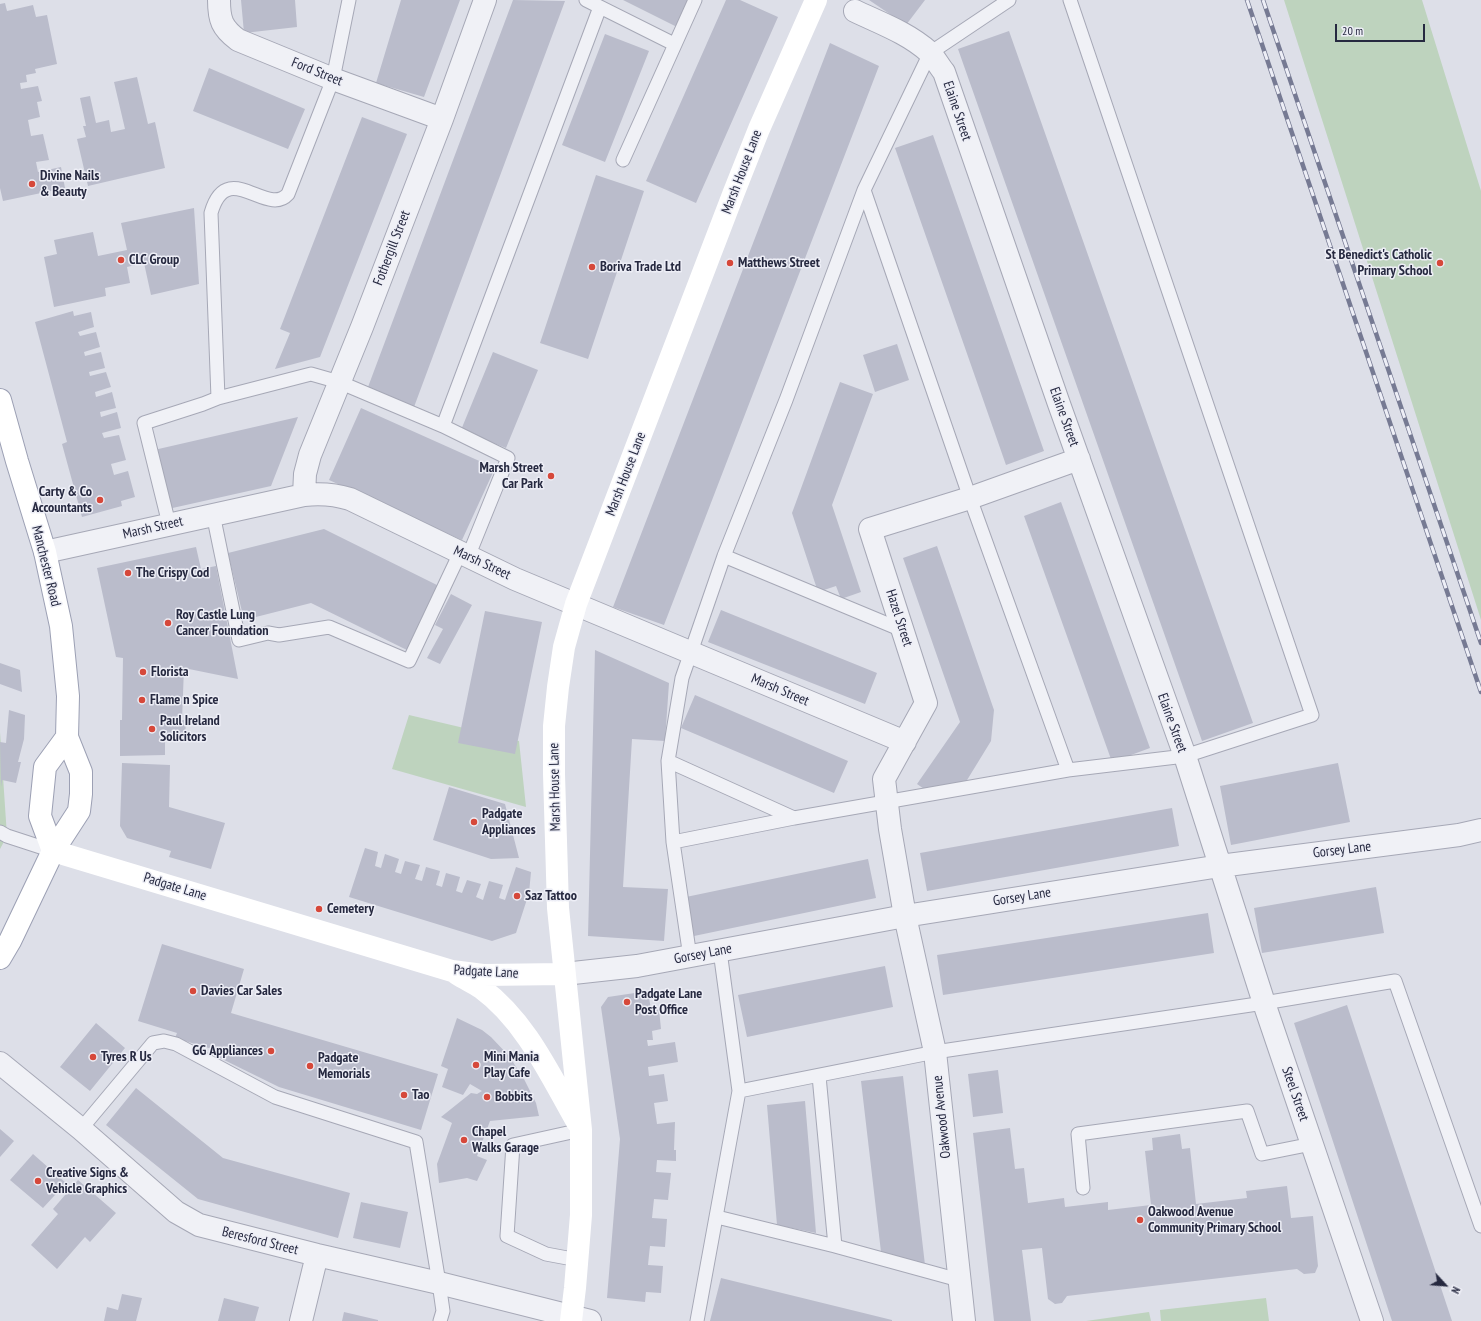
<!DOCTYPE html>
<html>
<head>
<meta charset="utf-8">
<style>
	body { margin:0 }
	#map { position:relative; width:1481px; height:1321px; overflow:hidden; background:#dddfe8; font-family:"PT Sans Narrow",sans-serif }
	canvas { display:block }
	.north { position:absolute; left:1425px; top:1265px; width:40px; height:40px; -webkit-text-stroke:3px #edeef6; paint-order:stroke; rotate:116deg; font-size:11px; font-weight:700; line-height:16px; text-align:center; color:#262940 }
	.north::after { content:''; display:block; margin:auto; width:14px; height:18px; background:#262940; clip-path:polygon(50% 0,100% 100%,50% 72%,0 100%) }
	.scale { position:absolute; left:1335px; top:24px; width:90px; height:18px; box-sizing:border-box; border:2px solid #262940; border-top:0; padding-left:5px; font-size:12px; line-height:14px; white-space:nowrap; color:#262940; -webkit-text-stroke:3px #edeef6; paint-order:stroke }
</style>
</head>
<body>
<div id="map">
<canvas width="1481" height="1321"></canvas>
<div class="north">N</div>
<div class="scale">20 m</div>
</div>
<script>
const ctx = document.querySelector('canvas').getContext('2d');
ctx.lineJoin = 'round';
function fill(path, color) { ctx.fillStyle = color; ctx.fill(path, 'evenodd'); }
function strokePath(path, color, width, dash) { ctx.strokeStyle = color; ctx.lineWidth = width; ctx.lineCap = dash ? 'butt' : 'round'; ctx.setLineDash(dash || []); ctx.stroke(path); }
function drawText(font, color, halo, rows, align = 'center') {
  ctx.font = font + ' "PT Sans Narrow",sans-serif'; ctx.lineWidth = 3; ctx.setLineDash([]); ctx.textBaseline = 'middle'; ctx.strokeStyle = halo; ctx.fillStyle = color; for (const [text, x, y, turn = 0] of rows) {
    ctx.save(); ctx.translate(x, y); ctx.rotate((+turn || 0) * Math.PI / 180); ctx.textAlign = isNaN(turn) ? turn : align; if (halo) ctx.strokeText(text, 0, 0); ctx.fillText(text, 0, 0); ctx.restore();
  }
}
fill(new Path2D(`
	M1284 0H1422L1481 191V620Z
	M409 715 519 741 526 807 392 769Z
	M0 732 7 836 0 849Z
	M1266 1298 1269 1321H1161L1160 1310Z
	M1149 1312 1151 1321H1086Z`), '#bed3be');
fill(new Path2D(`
	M241 0H295L297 27 244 33Z
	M401 0H460L424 97 376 83Z
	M513 0 565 1 414 407 368 387Z
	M623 0H690L677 27Z
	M726 0H740L778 17 696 203 646 181Z
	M869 0H925L906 25Z
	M5 3 7 11 33 5 36 17 47 15 57 64 35 69 36 73 26 75 27 82 20 83 21 89 38 86 42 101 37 102 40 117 28 120 31 136 43 134 49 160 36 162 38 172 61 167 65 188 3 201 0 188V4Z
	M1009 31 1253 723 1202 741 958 49Z
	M605 34 649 51 605 162 562 145Z
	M830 43 879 66 664 625 613 607Z
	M209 68 305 109 288 149 193 111Z
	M137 77 148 124 155 122 165 168 88 186 77 139 86 137 83 126H86L80 98 90 96 96 123 109 120 111 132 125 129 114 82Z
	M362 117 407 134 320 357 275 369 290 333 280 329Z
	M933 135 1044 451 1006 465 895 148Z
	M596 175 644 191 588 359 540 343Z
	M194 208 199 284 151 295 144 263 127 267 130 283 105 288 106 296 54 307 44 257 57 254 54 240 93 232 98 256 127 250 121 223Z
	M73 311 74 316 91 312 94 327 78 332 80 336 96 332 100 347 84 352 85 356 101 352 105 368 89 372 90 376 106 372 111 387 95 392 96 397 112 392 116 408 100 412 101 417 117 412 121 428 102 433 104 438 119 435 126 460 111 464 114 475 128 471 135 497 121 501 122 506 82 517 62 444 67 442 35 322Z
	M897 344 909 380 875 392 863 355Z
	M493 352 538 370 506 448 461 430Z
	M840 382 873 394 832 505 861 592 841 599 836 586 818 592 792 513Z
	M361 408 495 468 462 540 329 480Z
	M298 417 271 486 168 509 154 450Z
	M1061 502 1150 748 1112 762 1024 516Z
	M324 529 441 587 409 651 311 603 244 620 228 553Z
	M937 546 994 710 991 741 964 785 930 793 917 784 960 722 903 558Z
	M196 547 201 569 216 566 238 679 184 668 182 720H186L185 738H165V755L120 756V720H122L123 658 116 657 97 568Z
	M451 594 472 605 440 664 427 658 443 629 435 625Z
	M721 610 877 673 865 704 708 642Z
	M485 611 542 622 515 754 458 743Z
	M595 650 669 683 665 741 632 739 623 887 668 889 664 941 588 936Z
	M0 663 20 670 22 692 0 684Z
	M695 695 848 761 834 793 681 728Z
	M9 710 25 715 24 739 18 762H21L16 783 2 780 1 787 0 742 6 743Z
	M122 763 170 765 169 807 225 823 211 869 169 857 171 851 127 838 120 826Z
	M1338 763 1350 822 1231 845 1220 786Z
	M449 787 505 804 519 858 491 859 433 840Z
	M1172 808 1179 846 927 891 920 853Z
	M365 848 378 852 375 866 381 868 385 854 399 859 395 872 401 874 405 861 420 865 415 879 422 881 426 867 440 871 436 885 442 887 446 873 460 877 456 891 462 893 467 880 481 884 476 897 483 900 489 881 503 885 499 898 505 900 516 867 531 872 529 893 516 933 492 941 349 897Z
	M868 859 876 898 694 936 686 897Z
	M1376 887 1384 933 1262 953 1254 908Z
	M1208 913 1214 953 943 995 937 955Z
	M162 944 244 969 231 1013 438 1074 421 1130 279 1087 218 1057 219 1051 175 1038 177 1033 138 1021Z
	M885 966 893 1007 747 1037 738 995Z
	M648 991 651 1010 659 1009 661 1029 652 1031 653 1040H647L648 1046 675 1042 678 1062 648 1067 649 1076 664 1074 668 1101 654 1103 657 1124 675 1122 674 1150H676V1161L657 1160 656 1172 671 1173 668 1200 654 1199 652 1218 667 1219 665 1247 650 1246 649 1255 648 1265 663 1266 661 1293 646 1292 645 1302 607 1298 620 1139 601 1007 608 997Z
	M1347 1005 1452 1321H1392L1294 1023Z
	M457 1018 482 1030 491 1037 509 1056 524 1079 536 1103 539 1116 490 1121 477 1156 487 1160 477 1181 467 1178 439 1183 437 1164 452 1123 441 1117 471 1093 477 1094 482 1091 470 1084 463 1095 442 1087 448 1069 441 1066Z
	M96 1023 125 1048 90 1091 60 1067Z
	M998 1070 1003 1113 973 1117 968 1074Z
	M903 1076 925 1265 881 1252 861 1081Z
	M136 1088 223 1158 350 1193 338 1238 198 1199 106 1125Z
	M805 1101 816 1233 777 1225 767 1105Z
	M1010 1128 1015 1169 1024 1168 1028 1203 1064 1198 1065 1207 1108 1202V1210L1151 1205 1145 1151 1153 1150 1152 1138 1180 1134 1182 1149 1190 1148 1196 1204 1247 1198 1246 1191 1287 1186 1291 1218 1313 1216 1318 1266 1315 1273 1304 1274 1297 1269 1067 1296 1062 1303 1055 1304 1048 1299 1042 1248 1022 1250 1031 1321H994L973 1133Z
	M0 1129 14 1141 0 1157Z
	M33 1154 66 1183 43 1208 10 1180Z
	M78 1180 116 1213 90 1242 85 1237 57 1269 31 1245 58 1214 53 1209Z
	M361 1202 408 1212 400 1248 353 1238Z
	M721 1278 892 1320V1321H710Z
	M122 1294 142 1298 136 1321H104L107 1307 118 1310Z
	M224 1298 259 1307 255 1321H218Z
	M344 1312 378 1320V1321H342Z`), '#babccb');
const lane = new Path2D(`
	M586 0 674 44
	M623 160 695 0
	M864 190 970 498 1068 770
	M218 398 211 213C227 157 267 218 288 194L333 79 349 0
	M443 426 600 7
	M213 514 239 640 268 633 279 635 329 627 409 661 460 553
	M169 524 144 423 203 404 218 398 311 374 339 382 443 426 508 458 468 557
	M724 556 902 630
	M668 761 794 818
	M0 832 7 836 53 851
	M673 842 794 818 1068 770 1185 756 1312 715 1070 0
	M690 957 673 842 668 761 682 678 724 556 786 400 864 190 930 53 1009 0
	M819 1076 835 1246
	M739 1091 935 1052 1264 1003 1395 981 1481 1226
	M81 1129 153 1043 164 1041 176 1044 275 1097 416 1142 439 1283 443 1311 440 1321
	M1083 1188 1078 1134 1247 1111 1262 1154 1312 1144
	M717 1217 835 1246 959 1280
	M578 1260 546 1254 507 1236 513 1145 581 1130
	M697 1321 739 1091 720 951`);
const street = new Path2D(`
	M219 0C219 20 222 28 238 40L333 79 442 119
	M855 11C880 23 908 33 929 52 935 58 939 66 944 72L1059 404 1185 756 1264 1003 1372 1321
	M304 495 305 474 310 455 362 327 442 119 485 0
	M45 552 304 495C321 493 334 494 350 499L515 579 905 742
	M564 974 637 966 905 916 1220 866 1459 835 1481 830
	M0 1063 81 1129 176 1212 199 1225 317 1255 439 1283 590 1321
	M301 1321 317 1255
	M964 1321 935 1052 905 916 890 829 884 779 926 703 870 529 970 498 1079 459`);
const primary = new Path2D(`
	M0 400 17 461 45 552 61 626 68 696 67 737 81 772V794L79 811 53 851 10 941 0 958
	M53 851 40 816 45 767 67 737`);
strokePath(lane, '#a6a8b6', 15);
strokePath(street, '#a6a8b6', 24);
strokePath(primary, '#9ca0b4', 24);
strokePath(lane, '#f0f1f6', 13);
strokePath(street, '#f0f1f6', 22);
strokePath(new Path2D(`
	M53 851 452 971 483 975 564 974
	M457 974C465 979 473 983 481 988 526 1021 550 1075 577 1122
	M571 1321 575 1288 581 1215V1130L558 908 554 774V726L558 687 564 647 576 604 734 192 759 129 816 0`), '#fff', 22);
strokePath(primary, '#fff', 22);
const rail = new Path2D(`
	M1247 0 1481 692
	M1263 0 1481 643`);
strokePath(rail, '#767a93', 4.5);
strokePath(rail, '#edeef6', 3, [9]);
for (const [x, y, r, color] of [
	[32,184,4,"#d6483a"],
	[121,260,4,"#d6483a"],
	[730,263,4,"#d6483a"],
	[1440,263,4,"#d6483a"],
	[592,267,4,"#d6483a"],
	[551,476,4,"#d6483a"],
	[100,500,4,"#d6483a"],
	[128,573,4,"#d6483a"],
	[168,623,4,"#d6483a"],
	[143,672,4,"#d6483a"],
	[142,700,4,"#d6483a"],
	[152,729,4,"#d6483a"],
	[474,822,4,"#d6483a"],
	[517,896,4,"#d6483a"],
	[319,909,4,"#d6483a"],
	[193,991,4,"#d6483a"],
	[627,1002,4,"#d6483a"],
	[271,1051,4,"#d6483a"],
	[93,1057,4,"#d6483a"],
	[476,1065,4,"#d6483a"],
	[310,1066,4,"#d6483a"],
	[404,1095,4,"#d6483a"],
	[487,1097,4,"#d6483a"],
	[464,1140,4,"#d6483a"],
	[38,1181,4,"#d6483a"],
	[1140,1220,4,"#d6483a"]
]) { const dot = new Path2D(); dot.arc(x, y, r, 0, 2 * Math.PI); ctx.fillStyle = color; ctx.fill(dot); strokePath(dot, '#edeef6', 1.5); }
drawText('14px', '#262940', '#edeef6', [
	["Ford Street",317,72,22],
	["Elaine Street",957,111,71],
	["Marsh House Lane",742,172,-69],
	["Fothergill Street",392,248,-69],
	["Elaine Street",1064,417,70],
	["Marsh House Lane",626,474,-69],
	["Marsh Street",153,528,-13],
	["Marsh Street",482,563,25],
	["Manchester Road",46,566,76],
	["Hazel Street",899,618,72],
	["Marsh Street",780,690,23],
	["Elaine Street",1172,723,70],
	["Marsh House Lane",555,787,-91],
	["Gorsey Lane",1342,850,-7],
	["Padgate Lane",175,887,17],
	["Gorsey Lane",1022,897,-9],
	["Gorsey Lane",703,954,-11],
	["Padgate Lane",486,972,3],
	["Steel Street",1295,1094,71],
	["Oakwood Avenue",942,1117,-96],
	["Beresford Street",260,1241,14]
]);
drawText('bold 14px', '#262940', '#edeef6', [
	["Divine Nails",40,176],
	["& Beauty",40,192],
	["St Benedict's Catholic",1432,255,"right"],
	["Primary School",1432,271,"right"],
	["CLC Group",129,260],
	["Matthews Street",738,263],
	["Boriva Trade Ltd",600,267],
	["Marsh Street",543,468,"right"],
	["Car Park",543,484,"right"],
	["Carty & Co",92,492,"right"],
	["Accountants",92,508,"right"],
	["The Crispy Cod",136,573],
	["Roy Castle Lung",176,615],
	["Cancer Foundation",176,631],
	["Florista",151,672],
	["Flame n Spice",150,700],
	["Paul Ireland",160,721],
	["Solicitors",160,737],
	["Padgate",482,814],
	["Appliances",482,830],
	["Saz Tattoo",525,896],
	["Cemetery",327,909],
	["Davies Car Sales",201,991],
	["Padgate Lane",635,994],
	["Post Office",635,1010],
	["GG Appliances",263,1051,"right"],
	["Tyres R Us",101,1057],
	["Mini Mania",484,1057],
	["Play Cafe",484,1073],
	["Padgate",318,1058],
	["Memorials",318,1074],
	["Tao",412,1095],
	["Bobbits",495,1097],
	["Chapel",472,1132],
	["Walks Garage",472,1148],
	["Creative Signs &",46,1173],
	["Vehicle Graphics",46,1189],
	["Oakwood Avenue",1148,1212],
	["Community Primary School",1148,1228]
], 'left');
</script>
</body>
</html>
